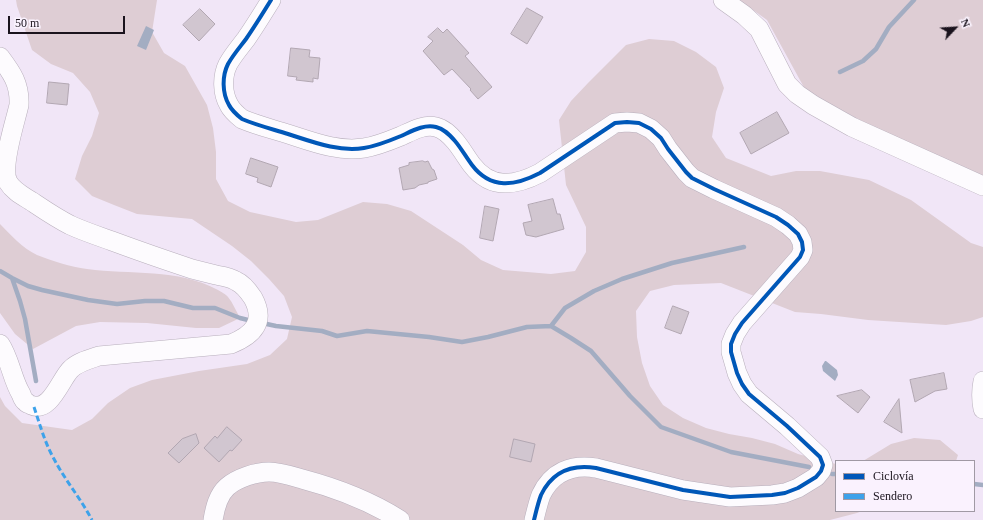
<!DOCTYPE html>
<html>
<head>
<meta charset="utf-8">
<style>
	body { margin:0 }
	#map { position:relative; width:983px; height:520px; overflow:hidden; background:#f1e6f7; font-family:"Times New Roman",serif }
	canvas { display:block }
	.legend { position:absolute; left:835px; top:460px; width:140px; height:52px; box-sizing:border-box; background:#faf2fe; border:1px solid #a099a4; margin:0; padding:5px 7px; list-style:none; font-size:12px; color:#1a131d }
	.legend li { display:flex; align-items:center; gap:8px; height:20px }
	.legend b { width:20px; border:1px solid #a099a4 }
	.north { position:absolute; left:935px; top:8px; width:40px; height:40px; -webkit-text-stroke:3px #faf2fe; paint-order:stroke; rotate:65deg; font-size:11px; font-weight:700; line-height:16px; text-align:center; color:#1a131d }
	.north::after { content:''; display:block; margin:auto; width:14px; height:18px; background:#1a131d; clip-path:polygon(50% 0,100% 100%,50% 72%,0 100%) }
	.scale { position:absolute; left:8px; top:16px; width:117px; height:18px; box-sizing:border-box; border:2px solid #1a131d; border-top:0; padding-left:5px; font-size:12px; line-height:14px; white-space:nowrap; color:#1a131d; -webkit-text-stroke:3px #faf2fe; paint-order:stroke }
</style>
</head>
<body>
<div id="map">
<canvas width="983" height="520"></canvas>
<ul class="legend">
<li><b style="height:5px;background:#0057b8"></b>Ciclovía</li>
<li><b style="height:5px;background:#3da2ea"></b>Sendero</li>
</ul>
<div class="north">N</div>
<div class="scale">50 m</div>
</div>
<script>
const ctx = document.querySelector('canvas').getContext('2d');
ctx.lineJoin = 'round';
function fill(path, color) { ctx.fillStyle = color; ctx.fill(path, 'evenodd'); }
function strokePath(path, color, width, dash) { ctx.strokeStyle = color; ctx.lineWidth = width; ctx.lineCap = dash ? 'butt' : 'round'; ctx.setLineDash(dash || []); ctx.stroke(path); }
fill(new Path2D(`
	M16 0H157L152 32 164 53 185 66 207 105 213 128 216 152V179L228 201 250 212 296 222 318 220 363 202 387 204 411 211 463 245 481 260 503 270 551 274 575 271 586 252V227L566 185 559 120 571 101 588 83 626 45 649 39 674 41 696 52 716 67 724 88 716 112 712 137 726 158 771 176 796 171H820L869 180 911 200 971 243 983 247V317L971 321 946 325 868 320 821 314 795 312 721 283 674 285 650 291 636 311 637 337 642 363 650 386 663 405 683 418 706 428 729 434 752 438 775 444 798 454 836 464V511H862L857 513 830 520H0V397L5 406 22 423 72 430 92 419 108 403 130 388 152 380 199 371 247 364 270 355 287 339 292 317 284 296 269 279 251 261 232 246 192 219 137 214 114 205 92 196 75 179 82 156 92 136 99 113 90 92 73 73 51 64 32 50 17 6Z
	M739 0H983V182L900 142 806 91 767 20Z
	M0 224C11 235 22 248 37 255 53 261 70 267 87 269 130 275 178 268 218 290 221 292 226 294 228 297 233 303 236 311 240 318L219 328H196L147 323 100 322 76 326 33 349 15 334 0 313Z
	M914 438 940 440 958 455 956 461H863L891 444Z`), '#decdd4');
fill(new Path2D(`
	M146 26 154 30 146 50 137 46Z
	M825 361H826L837 370 838 375 835 381 823 371 822 366Z`), '#a3adc2');
strokePath(new Path2D(`
	M840 72 863 61 876 49 889 27 914 0
	M0 271 12 278 28 286 42 290 88 300 117 304 145 301H164L193 308H215L240 318 252 321
	M12 278 20 301 25 319 36 381
	M262 323 276 326 322 331 337 336 367 331 429 337 462 342 488 337 527 327 551 326 571 338 591 351 630 396 661 427 731 452 809 467
	M551 326 565 308 594 291 622 279 672 263 744 247
	M832 474H836
	M974 484 983 485`), '#a3adc2', 4.5);
const building = new Path2D(`
	M527 8 543 17 527 44 511 34Z
	M200 9 215 24 199 41 183 25Z
	M438 28 443 33 447 29 469 53 465 56 492 87 478 99 470 90 471 89 452 69 444 75 423 51 433 41 428 37Z
	M291 48 310 50 309 57 320 58 318 79 313 78V82L296 80 297 77 288 76Z
	M49 82 69 84 67 105 47 103Z
	M777 112 789 133 751 154 740 133Z
	M251 158 278 167 271 187 257 182 258 178 246 174Z
	M423 161 425 162 428 161 432 169 434 170 437 179 428 182V183L419 185 415 188 403 190 399 168 409 165V163Z
	M553 199 557 214H560L564 229 536 237 526 235 523 223 532 221 528 205Z
	M485 206 499 209 493 241 480 238Z
	M673 306 689 312 681 334 665 328Z
	M944 373 947 389 935 391 915 402 910 380Z
	M862 390 870 397 858 413 837 396Z
	M899 399 902 433 884 422Z
	M227 427 242 440 232 451 230 450 219 462 204 448 215 436 217 438Z
	M196 434 199 443 179 463 168 453 182 439Z
	M514 439 535 444 531 462 510 457Z`);
fill(building, '#d1c6d0');
strokePath(building, '#b2a7b2', 1);
const minor = new Path2D(`
	M271 0C263 13 255 26 246 39 240 47 233 55 228 64 222 76 222 93 229 105 232 111 237 115 242 119 256 125 272 129 288 134 313 142 338 152 364 148 377 146 389 141 401 136 412 131 424 124 436 127 444 129 449 134 455 141 461 148 466 157 472 165 491 190 515 186 540 173L615 123 627 122 639 123 651 129 661 138 668 149 686 172 692 178 714 189 776 217 788 225 798 234 802 242 803 250 800 257 742 323 735 334 731 344V352L737 373 742 384 749 394 787 426 820 457 823 465 821 471 816 477 798 488 785 493 772 495 730 497 683 490 596 468C571 464 552 472 541 495 538 503 536 512 534 520
	M723 0 744 15 759 29 787 84 797 94 813 105 852 127 983 186
	M0 57C12 73 20 84 19 105 15 123 0 167 8 182 13 191 23 196 31 201 43 209 56 218 70 225 83 231 98 236 112 241 139 251 165 260 192 269 200 271 208 273 216 275 222 276 230 277 236 281 243 284 249 292 253 298 266 322 253 335 231 344L99 356C90 359 78 362 71 369 61 378 50 414 31 405 30 404 27 404 26 402 24 401 22 397 21 394 12 379 10 359 0 344
	M983 381C981 391 981 399 983 409
	M213 520C215 508 218 495 227 487 237 478 256 472 269 472 280 472 292 476 302 479 336 488 370 501 400 520`);
strokePath(minor, '#b8afbc', 20);
strokePath(minor, '#fdfbfe', 19);
strokePath(new Path2D(`
	M34 407C40 425 45 443 54 459 65 480 81 499 92 520`), '#3da2ea', 3, [6, 3]);
strokePath(new Path2D(`
	M271 0C263 13 255 26 246 39 240 47 233 55 228 64 222 76 222 93 229 105 232 111 237 115 242 119 256 125 272 129 288 134 313 142 338 152 364 148 377 146 389 141 401 136 412 131 424 124 436 127 444 129 449 134 455 141 461 148 466 157 472 165 491 190 515 186 540 173L615 123 627 122 639 123 651 129 661 138 668 149 686 172 692 178 714 189 776 217 788 225 798 234 802 242 803 250 800 257 742 323 735 334 731 344V352L737 373 742 384 749 394 787 426 820 457 823 465 821 471 816 477 798 488 785 493 772 495 730 497 683 490 596 468C571 464 552 472 541 495 538 503 536 512 534 520`), '#0057b8', 4);
</script>
</body>
</html>
